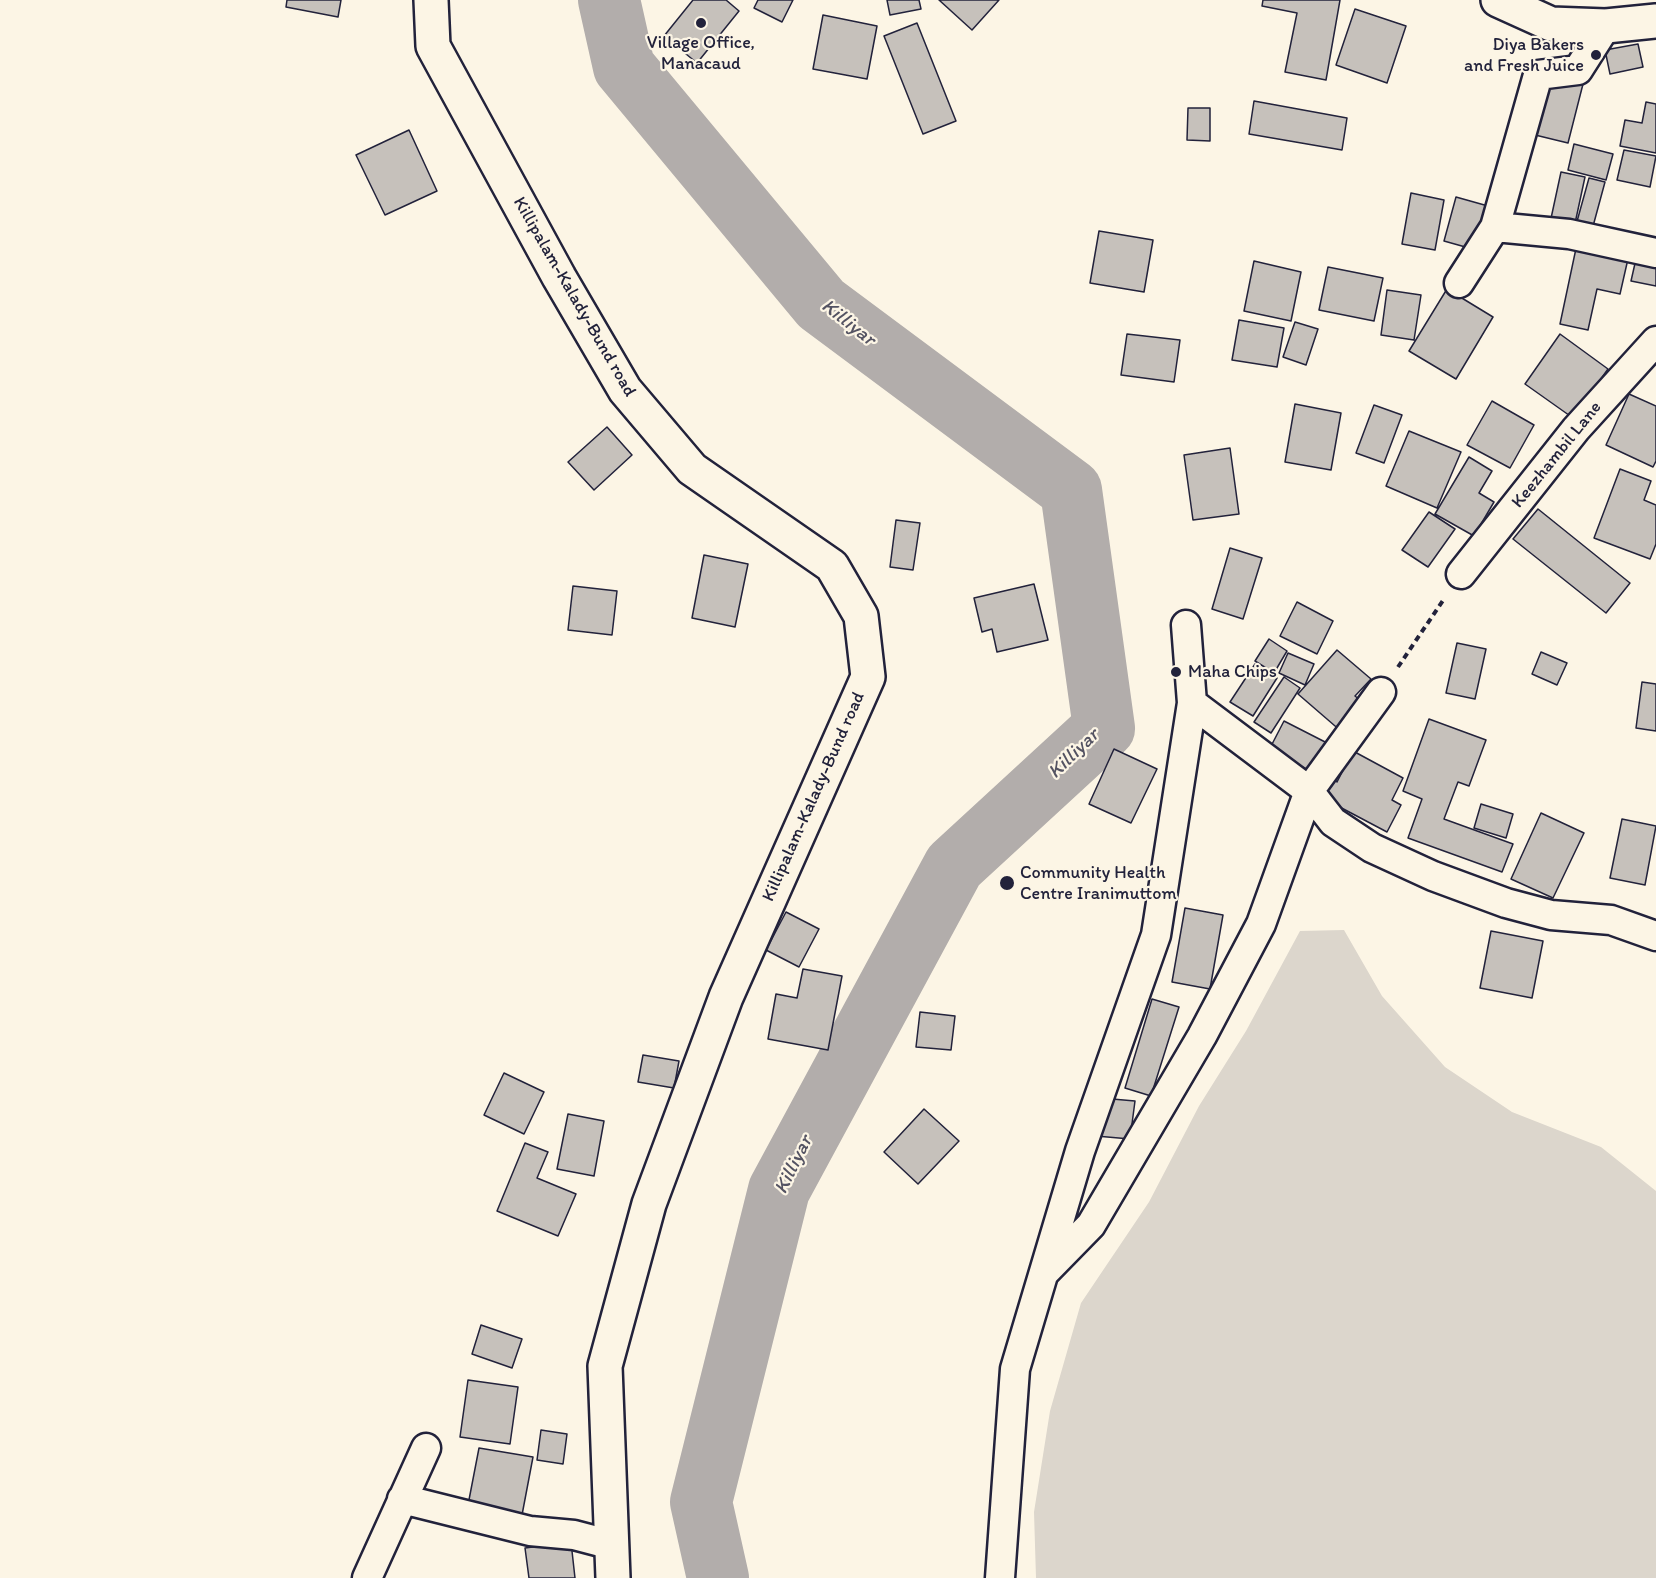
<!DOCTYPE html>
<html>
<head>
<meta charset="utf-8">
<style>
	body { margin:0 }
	canvas { display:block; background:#fcf5e5 }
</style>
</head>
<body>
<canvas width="1656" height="1578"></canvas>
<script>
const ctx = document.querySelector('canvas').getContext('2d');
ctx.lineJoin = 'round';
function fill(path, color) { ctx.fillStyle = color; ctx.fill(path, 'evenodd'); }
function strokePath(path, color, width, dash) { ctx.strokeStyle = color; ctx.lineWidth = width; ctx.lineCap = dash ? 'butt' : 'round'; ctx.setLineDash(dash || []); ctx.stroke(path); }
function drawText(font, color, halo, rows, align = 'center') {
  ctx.font = font + ' Itim,sans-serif'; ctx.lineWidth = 4.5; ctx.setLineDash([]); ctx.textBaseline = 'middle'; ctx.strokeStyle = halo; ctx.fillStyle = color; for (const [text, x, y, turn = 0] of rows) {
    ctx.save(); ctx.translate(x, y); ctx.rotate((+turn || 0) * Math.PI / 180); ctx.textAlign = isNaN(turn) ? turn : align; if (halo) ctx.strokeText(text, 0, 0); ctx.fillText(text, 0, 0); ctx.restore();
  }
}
fill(new Path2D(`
	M1344 930 1382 996 1445 1067 1512 1112 1601 1147 1656 1191V1578H1036L1034 1512 1050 1411 1081 1303 1149 1202 1199 1106 1246 1031 1300 931Z`), '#dcd6cc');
strokePath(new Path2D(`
	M609 0 624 67 821 304 1071 490 1104 728 954 866 779 1190 701 1502 718 1578`), '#b2adab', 62);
const building = new Path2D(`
	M287 0H341L338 17 286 7Z
	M693 0H726L739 11 697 63 664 36Z
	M758 0H793L782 22 754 8Z
	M887 0H919L921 9 890 15Z
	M939 0H999L972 30Z
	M1263 0H1340L1326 80 1285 72 1297 13 1262 6Z
	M1355 9 1406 26 1387 83 1336 65Z
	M823 15 877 26 867 79 813 69Z
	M917 23 956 121 923 134 884 36Z
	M1638 44 1643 67 1610 74 1605 50Z
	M1545 75 1583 84 1568 143 1531 134Z
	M1254 101 1347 118 1342 150 1249 134Z
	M1646 102 1656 104V153L1620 146 1625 120 1642 123Z
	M1188 108H1210V141L1187 140Z
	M409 130 437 191 385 215 356 155Z
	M1574 144 1613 154 1606 180 1568 170Z
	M1624 150 1656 156 1650 187 1617 180Z
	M1561 172 1585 177 1574 228 1550 223Z
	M1589 178 1605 182 1592 230 1576 225Z
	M1411 193 1444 200 1435 250 1402 244Z
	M1456 197 1488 206 1476 250 1444 241Z
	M1099 231 1153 240 1144 292 1090 283Z
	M1578 239 1630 250 1620 294 1597 289 1588 330 1560 324Z
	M1636 259 1656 263V286L1631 281Z
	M1254 261 1301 272 1291 321 1244 311Z
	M1328 267 1383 278 1374 321 1319 310Z
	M1447 289 1493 317 1456 379 1409 351Z
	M1387 290 1421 295 1414 340 1381 335Z
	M1239 320 1284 328 1277 367 1232 360Z
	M1295 322 1318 329 1306 365 1283 357Z
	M1127 334 1180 340 1174 382 1121 375Z
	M1560 334 1608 369 1573 418 1525 384Z
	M1629 394 1656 406V461L1653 467 1606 445Z
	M1492 401 1534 425 1510 468 1467 445Z
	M1295 404 1341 413 1331 470 1285 462Z
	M1374 405 1402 415 1384 463 1356 453Z
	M607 427 632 455 594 490 568 462Z
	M1409 431 1461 452 1437 508 1386 486Z
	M1230 448 1239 514 1193 520 1184 455Z
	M1469 457 1492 471 1479 493 1494 502 1474 536 1435 514Z
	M1620 469 1651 481 1644 500 1656 505V544L1650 559 1594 538Z
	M1538 509 1630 583 1606 613 1513 539Z
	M1429 512 1455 529 1428 567 1402 550Z
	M896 520 920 523 913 570 890 567Z
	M1230 548 1262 558 1243 619 1212 609Z
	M704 555 748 564 735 627 692 618Z
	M1034 584 1048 640 997 652 992 629 982 632 974 598Z
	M573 586 617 591 612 635 568 630Z
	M1297 602 1333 621 1317 654 1280 636Z
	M1269 639 1287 651 1274 673 1255 661Z
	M1457 643 1486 649 1475 699 1446 693Z
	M1337 650 1371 679 1355 696 1366 705 1342 732 1298 694Z
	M1541 652 1567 663 1557 685 1532 674Z
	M1288 653 1314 664 1305 685 1279 673Z
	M1255 664 1277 678 1253 716 1230 702Z
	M1284 677 1300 688 1271 733 1254 722Z
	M1642 682 1656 684V731L1636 728Z
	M1429 719 1486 740 1469 786 1458 782 1444 819 1513 844 1502 872 1408 838 1422 799 1403 791Z
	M1284 721 1331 745 1316 774 1269 750Z
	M1114 749 1157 769 1131 823 1089 804Z
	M1353 751 1403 778 1392 800 1401 805 1387 832 1317 795 1328 776 1337 782Z
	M1481 804 1513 814 1506 838 1474 828Z
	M1541 813 1584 833 1553 898 1511 879Z
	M1622 819 1656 826 1645 885 1610 878Z
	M1185 908 1223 915 1210 989 1172 982Z
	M786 912 819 929 799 967 766 950Z
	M1491 931 1543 941 1532 998 1480 988Z
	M803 969 842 976 828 1050 768 1039 776 994 797 998Z
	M1152 999 1179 1007 1151 1096 1125 1088Z
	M920 1012 955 1016 951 1050 916 1047Z
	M643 1055 679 1061 674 1088 638 1082Z
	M504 1073 544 1092 524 1134 484 1115Z
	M1101 1098 1135 1101 1130 1139 1096 1136Z
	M924 1109 959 1141 918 1184 884 1152Z
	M568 1114 604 1121 594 1176 557 1169Z
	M525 1143 548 1152 537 1178 576 1194 558 1236 497 1211Z
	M481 1325 522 1339 512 1368 472 1354Z
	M468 1380 518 1387 510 1444 460 1437Z
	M541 1430 567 1434 563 1464 537 1460Z
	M479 1448 533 1457 522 1515 468 1505Z
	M571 1542 575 1578H529L525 1548Z`);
fill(building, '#c6c1bb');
strokePath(building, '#22223b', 1.5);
const street = new Path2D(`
	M1495 227 1569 234 1656 253
	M1459 283 1495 227 1538 75 1578 70 1606 26
	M1461 574 1576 429 1656 341
	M1192 703 1309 791 1333 822 1372 848 1433 876 1506 903 1551 915 1611 920 1656 936
	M1046 1271 1091 1225 1202 1036 1261 924 1309 791 1381 692
	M402 1499 530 1531 574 1535 612 1545
	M367 1578 426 1448
	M1000 1578 1015 1369 1080 1151 1156 935 1192 703 1186 625`);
const secondary = new Path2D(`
	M431 0 433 46 559 277 625 390 692 469 832 566 861 616 868 677 726 997 649 1204 605 1366 613 1578
	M1498 0 1551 24 1606 26 1656 21`);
strokePath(street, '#22223b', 33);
strokePath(secondary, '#22223b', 38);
strokePath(new Path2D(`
	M1398 667 1444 599`), '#22223b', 4, [6, 4.5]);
strokePath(street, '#fcf5e5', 28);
strokePath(secondary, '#fcf5e5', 33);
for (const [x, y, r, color] of [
	[701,23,6,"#22223b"],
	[1596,55,6,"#22223b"],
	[1176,672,6,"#22223b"],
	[1007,883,8,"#22223b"]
]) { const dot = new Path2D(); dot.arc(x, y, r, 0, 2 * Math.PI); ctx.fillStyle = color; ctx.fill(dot); strokePath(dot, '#fcf5e5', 2); }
drawText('18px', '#22223b', '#fcf5e5', [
	["Village Office,",701,43,"center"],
	["Manacaud",701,64,"center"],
	["Diya Bakers",1584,45,"right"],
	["and Fresh Juice",1584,66,"right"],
	["Maha Chips",1188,672],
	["Community Health",1020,873],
	["Centre Iranimuttom",1020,894]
], 'left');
drawText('18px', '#22223b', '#fcf5e5', [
	["Killipalam-Kalady-Bund road",574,297,60],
	["Keezhambil Lane",1557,455,-51],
	["Killipalam-Kalady-Bund road",814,797,-66]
]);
drawText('italic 20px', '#545362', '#fcf5e5', [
	["Killiyar",848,323,38],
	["Killiyar",1074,754,-44],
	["Killiyar",794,1165,-64]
]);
</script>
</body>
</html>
